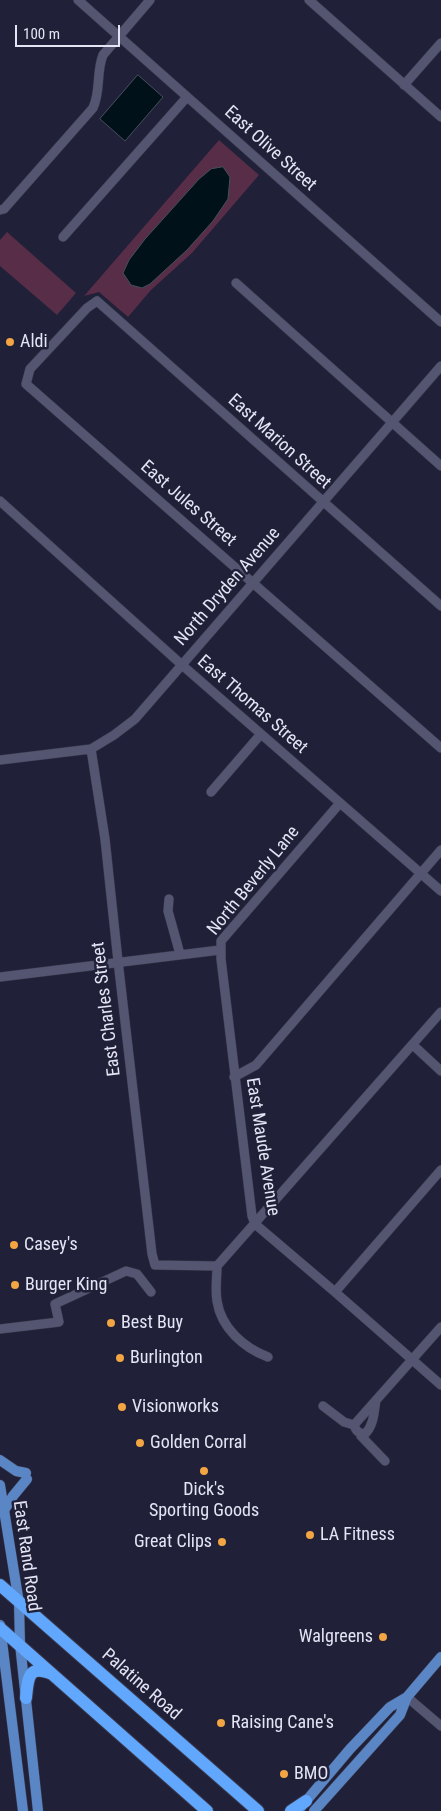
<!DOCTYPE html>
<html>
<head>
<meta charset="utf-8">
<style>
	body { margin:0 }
	#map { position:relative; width:441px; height:1811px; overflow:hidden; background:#202038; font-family:"Roboto Condensed",sans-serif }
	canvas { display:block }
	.scale { position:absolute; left:15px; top:25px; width:105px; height:22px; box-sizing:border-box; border:2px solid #e4e4f5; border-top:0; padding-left:6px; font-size:15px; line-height:18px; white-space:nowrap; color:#e4e4f5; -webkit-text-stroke:4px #202038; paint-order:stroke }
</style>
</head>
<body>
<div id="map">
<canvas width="441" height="1811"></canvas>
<div class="scale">100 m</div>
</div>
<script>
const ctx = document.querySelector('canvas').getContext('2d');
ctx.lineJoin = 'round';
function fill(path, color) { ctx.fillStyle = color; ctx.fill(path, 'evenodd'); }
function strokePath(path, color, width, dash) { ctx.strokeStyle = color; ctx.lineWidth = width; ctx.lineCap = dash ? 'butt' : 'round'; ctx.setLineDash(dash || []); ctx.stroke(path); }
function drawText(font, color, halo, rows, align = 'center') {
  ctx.font = font + ' "Roboto Condensed",sans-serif'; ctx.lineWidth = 5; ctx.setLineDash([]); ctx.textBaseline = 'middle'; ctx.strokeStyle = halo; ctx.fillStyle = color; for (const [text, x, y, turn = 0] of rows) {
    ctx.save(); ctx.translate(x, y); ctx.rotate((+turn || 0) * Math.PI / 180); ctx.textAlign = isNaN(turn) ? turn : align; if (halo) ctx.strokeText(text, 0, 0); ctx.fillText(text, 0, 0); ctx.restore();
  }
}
fill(new Path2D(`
	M219 140 259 175 192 253 151 290 128 317 99 292 84 296Z
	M7 232 76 293 57 315 0 266V240Z`), '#572d48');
const water = new Path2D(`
	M138 75 163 97 125 141 100 119Z
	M223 167 230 177 228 199 213 221 187 250 150 284 142 288 131 285 123 273 129 260 145 239 199 179 211 169Z`);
fill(water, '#001119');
strokePath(water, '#44505b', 1);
const minor = new Path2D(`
	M78 0 441 322
	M309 0 441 117
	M404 85 441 43
	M0 210 4 209 93 108C101 91 96 72 103 55L150 0
	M63 237 187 97
	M236 283 441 466
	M0 501 182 665 441 891
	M441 606 97 301 87 308 30 369 26 384 441 748
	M91 749 105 839 118 961 152 1254 155 1265 217 1266
	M0 760 91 749 114 735 135 719 441 366
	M211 792 261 734
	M340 803 221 941V959L252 1216 255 1224 335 1292 441 1385
	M169 899 168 911 180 954
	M0 977 220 950
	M413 1045 441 1071
	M234 1077 256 1065 441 850
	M217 1266 441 1012
	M217 1266C217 1277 215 1290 217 1301 221 1328 244 1348 268 1357
	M335 1292 441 1170
	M0 1329 59 1322 55 1304 126 1271 137 1274 151 1292
	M376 1400C374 1412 374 1425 365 1434 358 1433 356 1431 354 1425L441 1327
	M323 1406 344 1422 354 1425
	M362 1434 361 1436 385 1461
	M407 1697 441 1726`);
const major = new Path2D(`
	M0 1460 16 1471 26 1473
	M0 1485 19 1603 20 1644 38 1811
	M3 1512 13 1496 27 1479
	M0 1625 23 1811
	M301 1807 350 1749 390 1707 407 1697
	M314 1811 400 1715 407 1697 441 1657`);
const highway = new Path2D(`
	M0 1585 258 1811
	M0 1628 207 1811
	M26 1698C28 1678 28 1664 52 1674
	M291 1811 306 1801`);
strokePath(minor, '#3a394d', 10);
strokePath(major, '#3a394d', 11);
strokePath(highway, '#3a394d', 14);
strokePath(minor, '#545570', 9);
strokePath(major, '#5b86c5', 10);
strokePath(highway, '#60a7fd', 12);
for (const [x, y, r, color] of [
	[10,342,5,"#f2a542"],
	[14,1245,5,"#f2a542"],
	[15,1285,5,"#f2a542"],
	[111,1323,5,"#f2a542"],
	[120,1358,5,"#f2a542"],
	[122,1407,5,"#f2a542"],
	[140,1443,5,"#f2a542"],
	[204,1471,5,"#f2a542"],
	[310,1535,5,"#f2a542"],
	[222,1542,5,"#f2a542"],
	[383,1637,5,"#f2a542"],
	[221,1723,5,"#f2a542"],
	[284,1774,5,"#f2a542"]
]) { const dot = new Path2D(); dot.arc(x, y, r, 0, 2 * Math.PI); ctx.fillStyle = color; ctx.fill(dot); strokePath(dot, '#202038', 2); }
drawText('18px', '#e4e4f5', '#202038', [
	["East Olive Street",270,149,42],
	["East Marion Street",279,442,42],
	["East Jules Street",188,504,41],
	["North Dryden Avenue",228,587,-49],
	["East Thomas Street",252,705,41],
	["North Beverly Lane",254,881,-51],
	["East Charles Street",107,1009,-97],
	["East Maude Avenue",262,1147,81],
	["East Rand Road",26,1556,82],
	["Palatine Road",141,1685,41]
]);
drawText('18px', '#e4e4f5', '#202038', [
	["Aldi",20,342],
	["Casey's",24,1245],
	["Burger King",25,1285],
	["Best Buy",121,1323],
	["Burlington",130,1358],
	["Visionworks",132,1407],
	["Golden Corral",150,1443],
	["Dick's",204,1490,"center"],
	["Sporting Goods",204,1511,"center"],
	["LA Fitness",320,1535],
	["Great Clips",212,1542,"right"],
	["Walgreens",373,1637,"right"],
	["Raising Cane's",231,1723],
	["BMO",294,1774]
], 'left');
</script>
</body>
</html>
